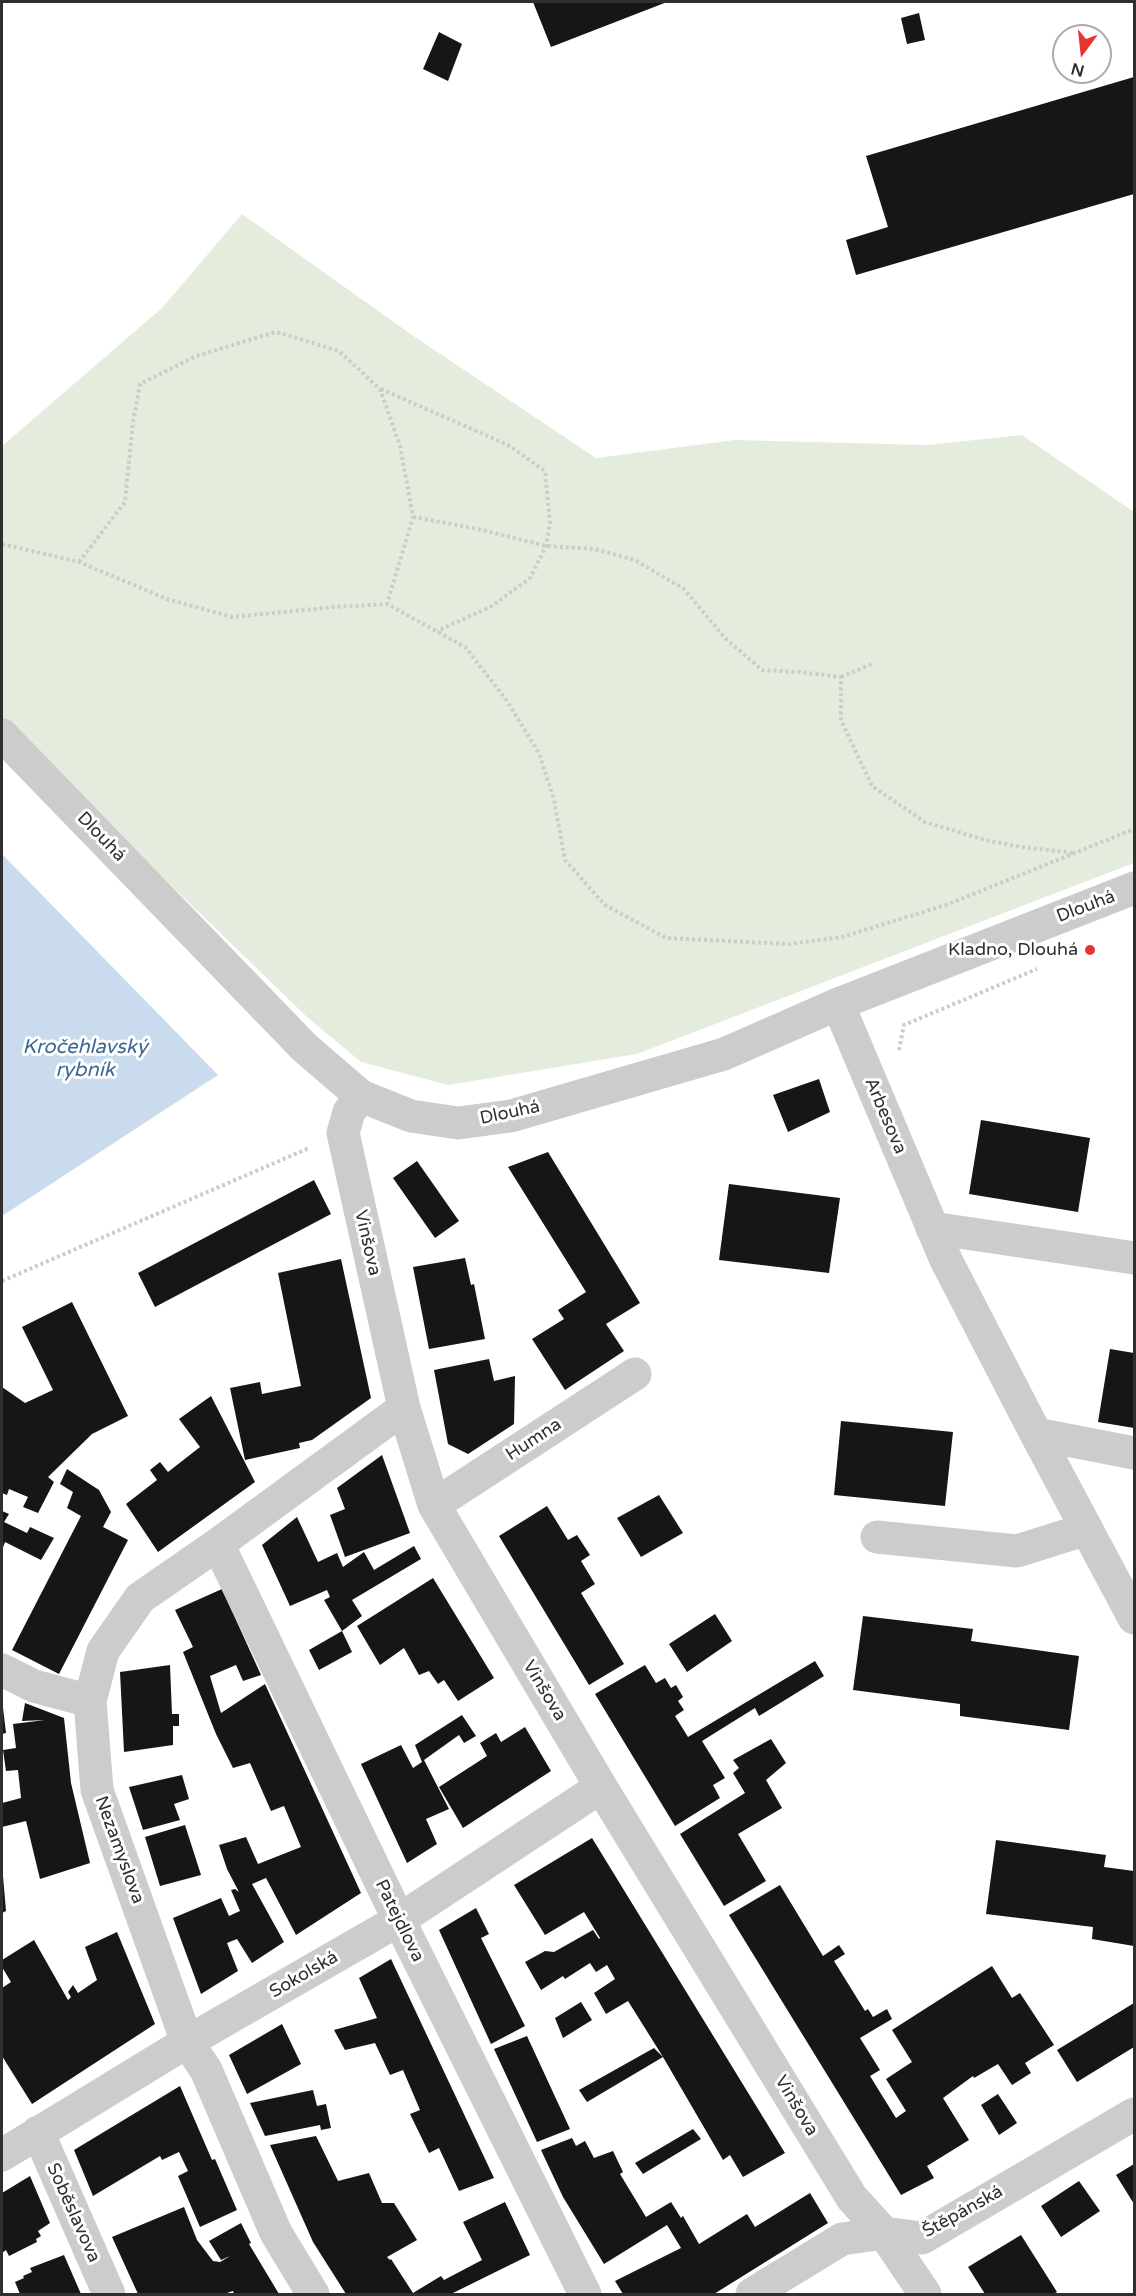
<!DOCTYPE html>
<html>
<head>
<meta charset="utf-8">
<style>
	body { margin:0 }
	#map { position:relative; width:1136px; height:2296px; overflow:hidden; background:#fff; font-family:"Varela Round",sans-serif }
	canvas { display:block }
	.frame { position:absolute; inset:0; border:3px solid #2f2f2f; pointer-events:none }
	.north { position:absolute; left:1052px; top:24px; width:60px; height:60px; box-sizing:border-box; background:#fff; border:2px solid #acacac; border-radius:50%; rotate:195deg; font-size:16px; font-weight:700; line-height:24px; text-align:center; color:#2f2f2f }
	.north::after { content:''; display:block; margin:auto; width:21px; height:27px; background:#e73630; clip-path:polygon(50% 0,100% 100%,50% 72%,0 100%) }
</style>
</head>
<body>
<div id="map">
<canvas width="1136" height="2296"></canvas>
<div class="frame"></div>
<div class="north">N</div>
</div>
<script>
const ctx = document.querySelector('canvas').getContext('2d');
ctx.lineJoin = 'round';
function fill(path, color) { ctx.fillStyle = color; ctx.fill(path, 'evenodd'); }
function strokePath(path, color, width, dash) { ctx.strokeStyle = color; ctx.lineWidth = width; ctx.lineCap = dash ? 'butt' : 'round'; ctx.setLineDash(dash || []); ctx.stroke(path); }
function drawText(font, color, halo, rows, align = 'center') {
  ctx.font = font + ' "Varela Round",sans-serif'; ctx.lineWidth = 6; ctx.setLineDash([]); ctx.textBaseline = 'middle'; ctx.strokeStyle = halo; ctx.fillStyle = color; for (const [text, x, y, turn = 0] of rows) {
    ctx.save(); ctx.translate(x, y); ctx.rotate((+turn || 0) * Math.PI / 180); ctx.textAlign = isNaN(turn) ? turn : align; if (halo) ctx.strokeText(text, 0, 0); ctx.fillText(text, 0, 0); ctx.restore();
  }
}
fill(new Path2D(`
	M242 214 415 337 596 458 735 440 927 445 1022 435 1134 512V863L637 1054 448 1085 361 1062 307 1017 22 741 2 716V446L163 307Z`), '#e4eddd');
fill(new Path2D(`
	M2 854 218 1075 2 1216Z`), '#c9dbed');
fill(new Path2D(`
	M533 2H667L551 47Z
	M919 13 925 40 907 44 901 18Z
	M439 32 462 44 448 81 423 69Z
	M1134 77V194L856 275 846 240 888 227 866 156Z
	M819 1079 830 1112 788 1132 773 1095Z
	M981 1120 1090 1138 1078 1212 969 1194Z
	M548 1152 640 1303 606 1324 624 1351 565 1390 532 1339 564 1319 558 1310 586 1292 508 1167Z
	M417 1161 459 1221 435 1238 393 1178Z
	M314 1180 331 1214 155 1307 138 1273Z
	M729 1184 840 1198 829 1273 719 1260Z
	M465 1258 471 1285 474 1284 485 1339 429 1349 413 1267Z
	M341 1259 371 1398 312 1440 299 1443 300 1448 245 1460 230 1388 260 1382 262 1394 301 1386 278 1273Z
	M72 1302 128 1416 92 1434 48 1477 54 1482 38 1513 23 1507 28 1497 9 1489 7 1495 2 1493V1387L25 1403 53 1390 22 1327Z
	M1110 1349 1134 1353V1428L1098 1422Z
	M489 1359 494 1381 515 1376 514 1424 468 1454 448 1444 434 1370Z
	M211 1396 255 1482 158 1552 126 1504 157 1480 150 1470 160 1462 168 1472 200 1447 179 1419Z
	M841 1421 953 1432 945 1506 834 1495Z
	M382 1455 410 1533 345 1557 330 1515 345 1509 337 1488Z
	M67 1469 99 1490 111 1512 103 1527 128 1540 59 1674 12 1650 81 1516 67 1508 73 1492 60 1484Z
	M659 1495 683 1533 641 1557 617 1518Z
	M547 1506 568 1540 577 1535 590 1555 581 1561 595 1584 581 1593 624 1664 589 1685 499 1536Z
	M2 1511 9 1514 4 1522 27 1533 30 1527 54 1538 41 1560 5 1542 2 1550Z
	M297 1517 318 1562 337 1553 343 1567 364 1552 374 1570 414 1546 421 1559 352 1600 362 1616 342 1631 352 1652 319 1670 309 1650 342 1631 324 1600 330 1597 327 1590 290 1606 262 1545Z
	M433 1578 494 1678 458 1701 444 1680 438 1684 429 1671 419 1675 404 1648 380 1665 357 1626Z
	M222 1589 261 1675 243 1681 236 1665 210 1676 221 1713 265 1684 361 1893 296 1935 266 1878 252 1884 284 1942 252 1963 237 1939 227 1943 238 1971 201 1994 173 1918 221 1898 229 1916 240 1911 231 1890 235 1889 239 1892 227 1869 219 1845 246 1837 258 1864 301 1847 284 1806 271 1811 250 1763 233 1768 216 1734 183 1652 193 1647 175 1610Z
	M715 1614 732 1641 687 1672 669 1644Z
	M863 1616 973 1629 971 1641 1079 1656 1069 1730 960 1716V1704L853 1690Z
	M815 1661 824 1676 759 1716 755 1708 702 1741 725 1778 713 1785 720 1798 675 1826 595 1694 645 1665 656 1683 665 1678 671 1688 676 1685 683 1697 678 1701 684 1710 675 1716 688 1737Z
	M170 1665 172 1714H179V1726H173V1745L124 1752 120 1672Z
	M25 1703 64 1718 71 1783 90 1863 40 1879 26 1821 2 1827V1803L21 1798 18 1770 6 1771 3 1750 16 1748 13 1724 45 1720 22 1721Z
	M2 1708H3L6 1733 2 1734Z
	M462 1715 476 1736 464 1743 459 1735 424 1760 449 1809 426 1819 437 1844 407 1863 361 1764 401 1745 413 1768 422 1762 415 1745Z
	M525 1727 551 1771 463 1828 439 1787 487 1756 480 1743 496 1733 501 1742Z
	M771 1739 786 1763 766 1780 782 1808 738 1834 766 1881 724 1906 680 1834 745 1793 733 1773 739 1768 733 1760Z
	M182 1775 189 1799 174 1804 180 1820 143 1830 129 1787Z
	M185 1825 201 1875 160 1886 145 1837Z
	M592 1838 785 2153 743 2177 730 2155 723 2160 663 2057 587 2102 579 2090 654 2048 663 2057 628 2001 606 2014 594 1993 615 1979 607 1965 596 1972 590 1963 565 1979 563 1976 541 1990 525 1962 545 1951 554 1952 593 1930 599 1939 600 1938 584 1912 545 1935 514 1885Z
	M996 1840 1106 1855 1104 1867 1134 1871V1946L1092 1939 1093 1927 986 1914Z
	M2 1876H3L6 1911 2 1913Z
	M780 1885 823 1956 839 1945 845 1954 834 1961 865 2011 868 2009 873 2017 887 2009 892 2019 860 2038 880 2070 870 2076 896 2118 906 2111 886 2079 912 2062 892 2030 992 1966 1012 1998 1020 1993 1054 2045 1025 2063 1031 2073 1012 2085 998 2064 974 2078 973 2076 943 2098 969 2140 927 2166 934 2178 901 2195 729 1915Z
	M476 1908 489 1934 481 1938 525 2026 491 2044 439 1930Z
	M117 1932 155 2024 32 2104 2 2056V1988L11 1982 2 1967V1960L34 1940 68 2000 71 1997 68 1992 73 1985 78 1993 97 1980 85 1947Z
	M391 1959 455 2095 494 2178 459 2191 439 2148 429 2153 410 2114 420 2110 403 2070 390 2075 375 2043 345 2050 334 2030 377 2018 359 1978Z
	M581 2002 592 2020 563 2038 555 2018Z
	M1134 2003V2047L1077 2082 1057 2050Z
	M282 2024 301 2064 247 2094 229 2055Z
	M527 2036 570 2129 537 2142 494 2049Z
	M180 2086 212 2160 215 2159 237 2210 200 2227 178 2176 188 2171 179 2152 162 2160 160 2156 93 2196 74 2150Z
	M313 2090 317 2106 326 2104 331 2128 321 2130 320 2125 265 2136 250 2103Z
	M998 2094 1017 2123 999 2135 981 2105Z
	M693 2129 701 2139 643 2174 635 2163Z
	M316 2136 338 2181 369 2173 382 2203H394L417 2240 387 2257 390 2260 391 2259 413 2293 441 2276 444 2280 482 2260 463 2222 505 2202 530 2255 453 2293 454 2294H346L313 2242 270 2145Z
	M572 2138 576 2146 585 2141 594 2158 613 2151 623 2172 620 2174 646 2217 671 2202 681 2218 683 2216 699 2244 747 2214 755 2227 810 2193 828 2223 714 2294H623L615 2281 681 2248 667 2225 604 2264 563 2197 541 2150Z
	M1134 2164V2204L1116 2175Z
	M30 2176 50 2223 38 2231 41 2236 36 2239 37 2242 9 2256 6 2250 2 2253V2193Z
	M1079 2181 1100 2211 1061 2237 1041 2206Z
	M184 2207 197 2240 213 2261 220 2262 230 2256 221 2260 209 2241 241 2223 251 2243 249 2244 279 2294H234L233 2291 224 2294H138L112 2237Z
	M1021 2235 1057 2292 1053 2294H985L968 2267Z
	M64 2255 81 2294H20L15 2282 24 2278 23 2276 32 2272 30 2268Z`), '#161616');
strokePath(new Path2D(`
	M381 389 508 445 545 471 550 523 546 546 530 578 492 606 437 631
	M413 517 478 529 546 546 594 549 635 560 684 589 725 638 762 670 800 672 841 677V720L872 786 925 822 985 840 1021 847 1075 853
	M2 544 79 562 167 599 232 617 335 607 387 604 465 647 505 698 539 753 554 800 565 860 605 905 666 938 789 944 842 937 946 905 1134 829
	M79 562 125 502 133 422 140 384 196 356 276 332 339 351 380 389 400 446 413 517 387 604
	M841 677 872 664
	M899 1050 904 1025 1037 969
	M2 1281 309 1148`), '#ccc', 4, [3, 3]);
strokePath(new Path2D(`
	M2 735 305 1048 361 1096 411 1116 458 1123 511 1116 724 1054 838 1004 1134 888
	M838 1004 946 1260 1036 1434 1134 1618
	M361 1096 349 1112 343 1133 404 1408 434 1505 601 1787 852 2198 884 2233 925 2294
	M932 1228 1134 1258
	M1036 1434 1134 1453
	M434 1505 635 1374
	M877 1537 1017 1551 1087 1529
	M218 1544 399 1920 585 2294
	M2 1670 34 1686 90 1701
	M38 2132 109 2294
	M2 2155 187 2042 399 1920 601 1787
	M313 2294 276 2233 206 2070 187 2042 97 1790 90 1701 103 1651 140 1598 218 1544 404 1408
	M752 2294 842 2239 884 2233 922 2238 1134 2114`), '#ccc', 33);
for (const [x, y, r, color] of [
	[1090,950,6,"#e73630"]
]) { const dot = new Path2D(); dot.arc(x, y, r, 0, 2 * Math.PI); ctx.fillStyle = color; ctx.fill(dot); strokePath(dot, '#fff', 2); }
drawText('18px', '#2f2f2f', '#fff', [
	["Dlouhá",101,837,46],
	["Dlouhá",1086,907,-21],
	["Dlouhá",510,1113,-12],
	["Arbesova",885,1116,67],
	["Vinšova",367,1243,77],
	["Humna",534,1440,-33],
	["Vinšova",544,1691,59],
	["Nezamyslova",119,1850,70],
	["Patejdlova",399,1921,64],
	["Sokolská",304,1975,-30],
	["Vinšova",796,2106,59],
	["Štěpánská",963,2212,-29],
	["Soběslavova",73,2213,66]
]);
drawText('18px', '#2f2f2f', '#fff', [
	["Kladno, Dlouhá",1078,950]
], 'right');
drawText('italic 20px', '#3c6893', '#fff', [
	["Kročehlavský",85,1048],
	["rybník",85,1071]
]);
</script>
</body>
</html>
